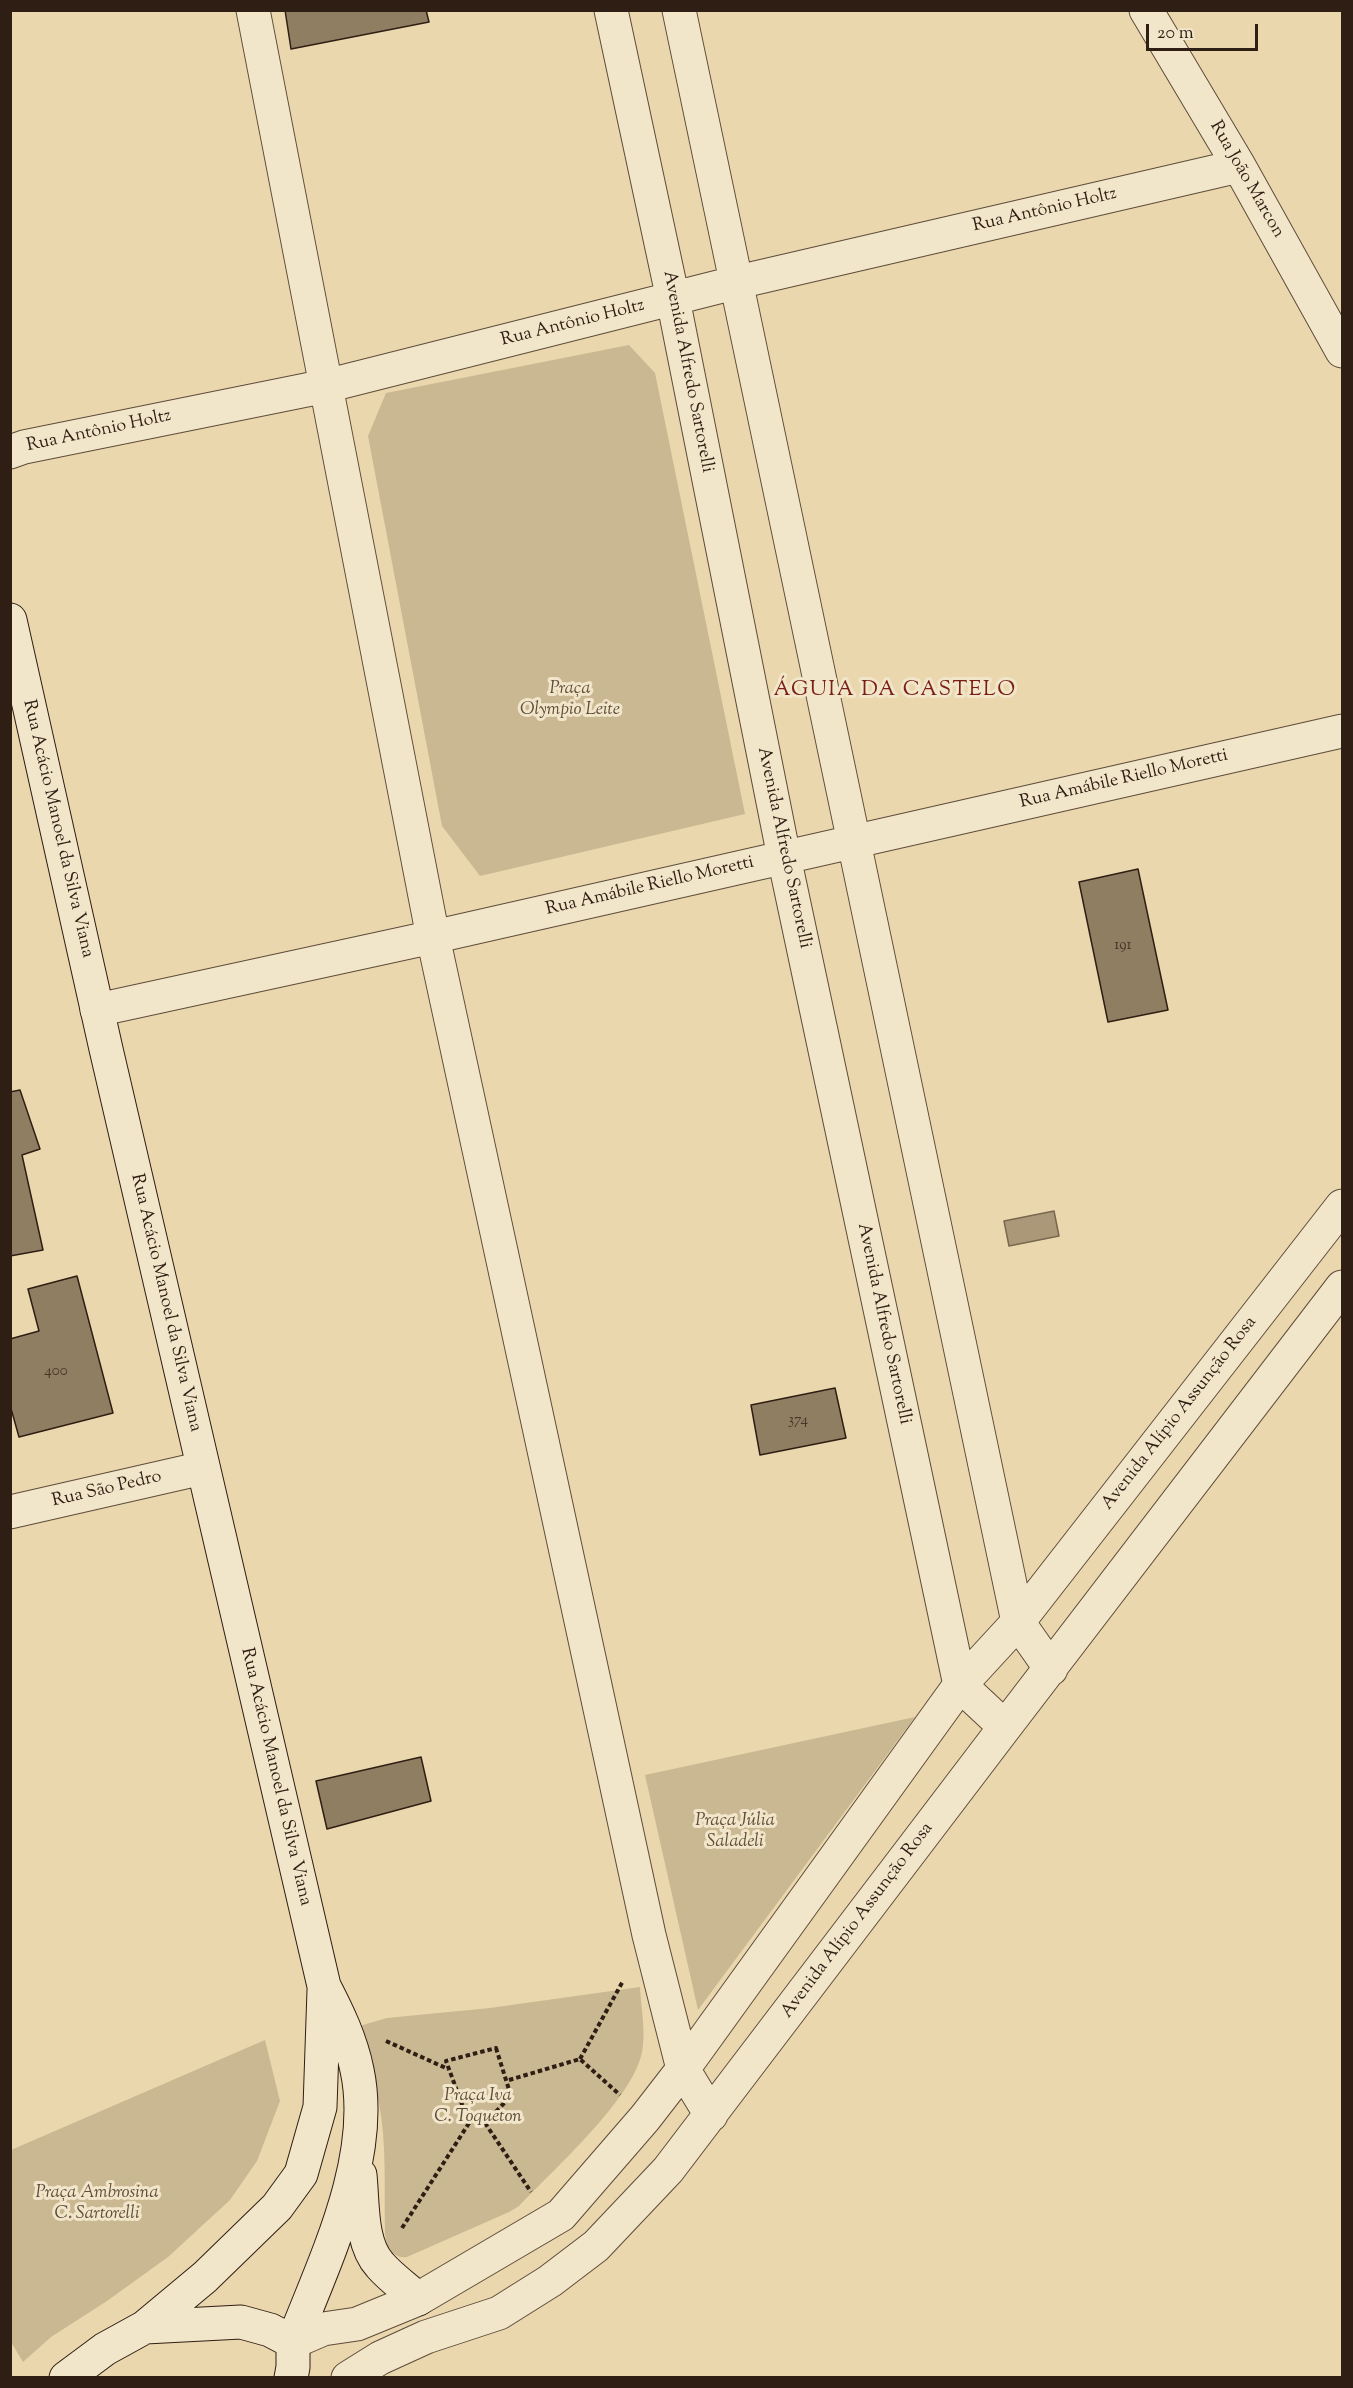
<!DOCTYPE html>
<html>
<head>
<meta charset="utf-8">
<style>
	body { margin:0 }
	#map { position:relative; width:1353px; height:2388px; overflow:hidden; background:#ead7ad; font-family:"Sorts Mill Goudy",serif }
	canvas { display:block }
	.frame { position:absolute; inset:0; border:12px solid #2f1e13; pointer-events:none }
	.scale { position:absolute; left:1146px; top:24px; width:112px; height:27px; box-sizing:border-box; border:3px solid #2f1e13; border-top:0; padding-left:8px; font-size:18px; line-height:21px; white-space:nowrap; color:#2f1e13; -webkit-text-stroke:4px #f1e5ca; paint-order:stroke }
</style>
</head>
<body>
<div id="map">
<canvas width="1353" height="2388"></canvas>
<div class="frame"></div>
<div class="scale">20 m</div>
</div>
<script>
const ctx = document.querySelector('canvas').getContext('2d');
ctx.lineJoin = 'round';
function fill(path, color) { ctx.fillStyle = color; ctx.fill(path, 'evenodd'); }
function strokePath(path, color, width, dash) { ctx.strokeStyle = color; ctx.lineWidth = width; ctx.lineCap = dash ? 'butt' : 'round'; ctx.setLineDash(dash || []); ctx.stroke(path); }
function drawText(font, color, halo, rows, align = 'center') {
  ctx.font = font + ' "Sorts Mill Goudy",serif'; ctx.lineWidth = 6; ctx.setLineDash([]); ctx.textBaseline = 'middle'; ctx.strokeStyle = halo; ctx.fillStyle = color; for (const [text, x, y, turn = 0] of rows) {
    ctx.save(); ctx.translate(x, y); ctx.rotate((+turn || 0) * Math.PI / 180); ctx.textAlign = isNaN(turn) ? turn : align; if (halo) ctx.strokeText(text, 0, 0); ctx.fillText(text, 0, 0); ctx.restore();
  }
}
fill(new Path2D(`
	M629 345 655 373 745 814 480 876 442 826 368 436 386 393Z
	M915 1717 698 2010 645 1775Z
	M640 1987C641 2008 646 2032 642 2052 633 2099 554 2169 519 2206L509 2212 407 2257C393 2259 386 2246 385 2233 384 2190 387 2145 379 2103 374 2077 365 2052 356 2027L387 2018 490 2008Z
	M265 2040 280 2101 257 2161 230 2200 168 2257 107 2301 51 2337 23 2362 11 2342V2150Z`), '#cab893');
const water = new Path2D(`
	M1054 1211 1059 1236 1009 1246 1004 1221Z`);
fill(water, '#aa9879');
strokePath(water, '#796750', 1.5);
const building = new Path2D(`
	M285 10H426L429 22 291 49Z
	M1138 869 1168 1010 1108 1022 1079 882Z
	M20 1090 40 1149 22 1155 43 1250 10 1256V1092Z
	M77 1276 113 1413 19 1437 10 1405V1339L39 1331 28 1289Z
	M835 1388 846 1438 760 1455 751 1405Z
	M421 1757 431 1801 327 1829 316 1781Z`);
fill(building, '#907e63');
strokePath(building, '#2f1e13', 1.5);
const street = new Path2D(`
	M253 10 433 937 649 1935 683 2069 711 2115
	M611 10 673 299 784 857 960 1685 1005 1727
	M679 10 1018 1622 1051 1669
	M1146 10 1239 166 1342 351
	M10 452 24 447 326 386 738 282 1239 166
	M97 1010 433 937 1342 731
	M10 1512 203 1468
	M293 2342 323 2329 357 2324 418 2299 561 2215 645 2118 683 2069 960 1685 1018 1622 1342 1206
	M348 2378 380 2358 426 2337 499 2313 550 2281 596 2246 668 2170 1005 1727 1342 1287`);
const secondary = new Path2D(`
	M10 620 106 1049 324 1986C338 2013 351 2040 357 2070 376 2158 324 2262 293 2342
	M360 2175C363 2203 360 2243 380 2265 391 2278 406 2288 418 2299
	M145 2327 205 2277 277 2207 301 2174 320 2107 324 1990
	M66 2378 105 2349 145 2327 241 2322 270 2330 293 2342V2367L291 2378`);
strokePath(street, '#5e4c3a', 35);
strokePath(secondary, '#2f1e13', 35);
strokePath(new Path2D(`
	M386 2041 448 2069
	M496 2048 511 2096 485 2123 467 2118 446 2061Z
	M580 2059 623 1981
	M509 2080 580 2059 620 2095
	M485 2123 531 2192
	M402 2228 471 2120`), '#2f1e13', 4, [4.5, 3]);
strokePath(street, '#f1e5ca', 33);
strokePath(secondary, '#f1e5ca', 33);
drawText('15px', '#473627', null, [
	["191",1123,946],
	["400",56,1372],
	["374",798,1421]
]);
drawText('18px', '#2f1e13', '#f1e5ca', [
	["Rua João Marcon",1246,180,60],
	["Rua Antônio Holtz",1045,211,-13],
	["Rua Antônio Holtz",573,324,-14],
	["Avenida Alfredo Sartorelli",687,372,79],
	["Rua Antônio Holtz",99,432,-12],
	["Rua Amábile Riello Moretti",1124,780,-13],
	["Rua Acácio Manoel da Silva Viana",57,829,77],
	["Avenida Alfredo Sartorelli",783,848,78],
	["Rua Amábile Riello Moretti",650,887,-13],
	["Rua Acácio Manoel da Silva Viana",165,1303,77],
	["Avenida Alfredo Sartorelli",883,1324,78],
	["Avenida Alípio Assunção Rosa",1180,1414,-52],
	["Rua São Pedro",107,1490,-13],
	["Rua Acácio Manoel da Silva Viana",275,1777,77],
	["Avenida Alípio Assunção Rosa",858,1921,-53]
]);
drawText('italic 18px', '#5e4c39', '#f1e5ca', [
	["Praça",570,690],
	["Olympio Leite",570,711],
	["Praça Júlia",735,1822],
	["Saladeli",735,1843],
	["Praça Iva",478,2097],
	["C. Toqueton",478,2118],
	["Praça Ambrosina",97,2194],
	["C. Sartorelli",97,2215]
]);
ctx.letterSpacing = '1.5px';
drawText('21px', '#7a1f14', '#f1e5ca', [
	["ÁGUIA DA CASTELO",895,691]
]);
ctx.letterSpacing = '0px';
</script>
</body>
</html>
